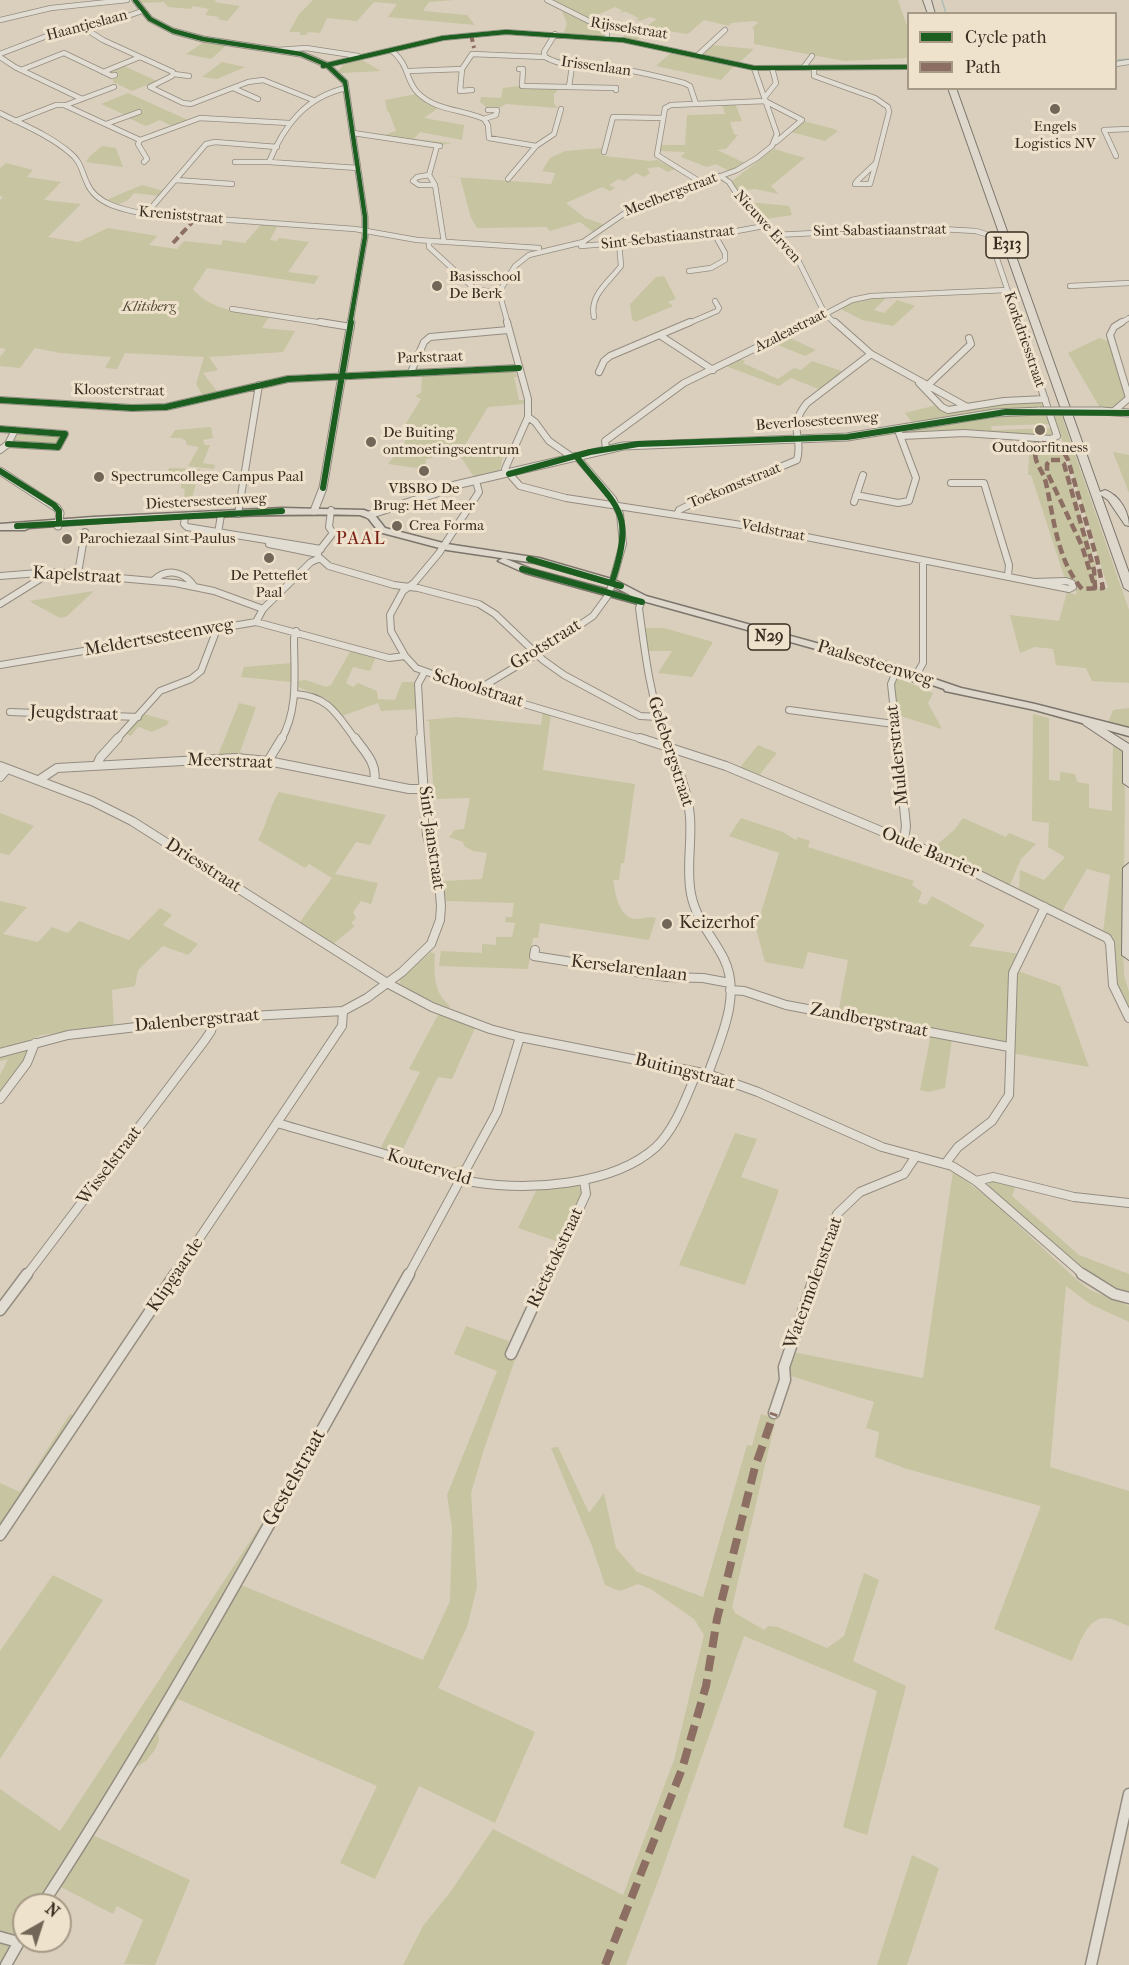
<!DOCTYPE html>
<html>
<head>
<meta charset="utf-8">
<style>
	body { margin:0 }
	#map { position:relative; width:1129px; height:1965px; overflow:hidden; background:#dacfbd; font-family:"IM FELL French Canon",serif }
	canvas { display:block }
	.legend { position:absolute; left:907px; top:12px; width:210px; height:78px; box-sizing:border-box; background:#efe2cc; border:2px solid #a69a87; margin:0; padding:8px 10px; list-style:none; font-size:18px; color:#382d20 }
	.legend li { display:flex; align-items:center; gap:12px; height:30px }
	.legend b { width:30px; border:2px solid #a69a87 }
	.north { position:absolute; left:12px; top:1893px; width:60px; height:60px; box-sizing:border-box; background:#efe2cc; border:2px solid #a69a87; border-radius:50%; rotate:39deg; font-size:16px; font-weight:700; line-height:24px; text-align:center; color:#382d20 }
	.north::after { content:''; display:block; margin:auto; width:21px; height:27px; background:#716657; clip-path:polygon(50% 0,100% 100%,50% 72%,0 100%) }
</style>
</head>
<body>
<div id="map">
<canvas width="1129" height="1965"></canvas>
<ul class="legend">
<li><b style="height:8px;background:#1b5e20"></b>Cycle path</li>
<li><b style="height:8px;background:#8d6e63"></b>Path</li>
</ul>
<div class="north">N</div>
</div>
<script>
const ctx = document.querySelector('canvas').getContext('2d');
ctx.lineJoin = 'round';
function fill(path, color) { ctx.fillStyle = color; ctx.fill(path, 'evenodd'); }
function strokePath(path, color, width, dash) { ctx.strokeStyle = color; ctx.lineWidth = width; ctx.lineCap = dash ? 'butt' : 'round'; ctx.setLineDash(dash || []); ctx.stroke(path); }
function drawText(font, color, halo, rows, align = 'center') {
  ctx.font = font + ' "IM FELL French Canon",serif'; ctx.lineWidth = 6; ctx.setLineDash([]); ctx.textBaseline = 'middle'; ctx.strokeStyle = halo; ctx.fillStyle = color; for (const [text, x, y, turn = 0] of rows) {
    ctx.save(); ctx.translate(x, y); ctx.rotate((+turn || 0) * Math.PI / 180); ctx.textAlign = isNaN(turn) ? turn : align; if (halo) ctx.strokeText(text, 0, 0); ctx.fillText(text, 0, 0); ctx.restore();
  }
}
fill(new Path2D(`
	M139 0H216L214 2 240 6 227 21 218 19 219 17 205 15 209 9 193 6 191 9 168 7 164 2 140 3Z
	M313 0H454L429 2 423 11 467 15 475 25 388 17 397 4 374 2 357 21 327 18 320 33 308 32 306 35H300V32H289L299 14Z
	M549 0H898L908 29V58L844 61 754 44V30L752 28 758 23 755 21 731 23 729 26 704 20 688 34 653 29 636 41 623 39 625 37 622 36 649 26 648 25 657 19 649 17 640 21 636 20 639 18 626 12 618 13 623 11 615 7 588 19Z
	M562 11H565L605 31 606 34 601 36 563 34 567 24Z
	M207 40 228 44 211 59 186 54Z
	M710 45 754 49 740 62 705 55 704 52Z
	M673 51 736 64 721 80 656 66Z
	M360 59 381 71 341 73 338 71 344 64Z
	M222 62 245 67 217 79 202 77Z
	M122 65 157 81 132 91 113 82V77L119 74 109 73 108 71Z
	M519 86 568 87 557 89 556 93H554V104L558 108 506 104 499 108H487L480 102 481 97 501 98 503 88Z
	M128 93 190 121 174 127 160 120 146 126 126 117 137 115 143 111 137 110 125 115 101 104Z
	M416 94 438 108 424 118 464 125 462 140 420 132 414 139 452 143 441 145 375 138 396 131 389 112 387 111 385 100Z
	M735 103 742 121 730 122 734 134 738 135 726 149 716 150C727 153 735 160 747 163L729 171 716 164 707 167 681 157 685 152 660 151 661 145H685L687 115 725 114 722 104Z
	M803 121 834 129 838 131 825 141 791 132Z
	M102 146 116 148 123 167 86 162 90 156Z
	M602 148 604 156 650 161 657 160 675 169 668 172 659 167 647 168 650 173 644 177 636 173 624 181 619 179 609 185 615 188 610 191 602 187 566 203 585 218 603 224 594 233 580 222 550 231 546 227 477 228 471 218 460 177 442 176 551 184 555 173 542 171 550 158 565 151Z
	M774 149 805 158 771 186 779 194 755 189 736 191 732 181Z
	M6 163 33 170 27 177 61 182 44 200 81 204 48 237 78 242 108 228 157 236 149 245 177 249 184 241 221 245 223 240 245 243 262 223 278 225 270 240 277 241 279 238 309 242 288 272 319 276 314 284 207 268 193 289C211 311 243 313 269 317L262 328 295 331 283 352 209 357 218 370 203 373 219 394 204 398 196 384 204 357 125 353 117 369 105 368 111 357 60 353 35 348 20 368 0 366V357L6 349 0 348V200L3 197 0 196V168Z
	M142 185 164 191 159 196 134 193 128 200 117 205 106 200Z
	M758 203 789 206 792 215 760 220 745 204Z
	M664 276 676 299 668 302 673 306 635 322 632 319 630 304 656 277Z
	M883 296 885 299 874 310 884 313 897 300 915 306 893 326 862 320 839 308 856 300Z
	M785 336 816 350 805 356 773 343Z
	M1099 338 1108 341 1125 397C1122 408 1110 408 1100 408L1068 353Z
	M741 359 745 361 743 363 778 379 794 368 801 370 812 361 844 372 821 390 791 378 779 386 726 366Z
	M513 371 518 377H514L519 400H525V404L488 407 465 445 503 456 500 470 474 477 457 451 432 454V458L426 459 425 469 388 464 405 443 403 428 421 399 415 396 421 393 422 375Z
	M1040 401 1045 409 913 424 905 413 937 405 942 410 1005 402Z
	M1047 414 1052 424 991 426 992 430 1053 428 1054 434 1049 437 1001 432H904L989 416Z
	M1054 414H1061L1129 610V683L1092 681 1086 668 1056 665 1053 649 1035 647 1020 653 1010 615 1059 621 1067 592 1077 595 1074 579H1065L1031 475H1028L1030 438 1054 442 1063 455 1095 563 1098 589 1108 588Z
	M211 427 213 438 203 440 205 445H210L203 463 215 465 214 469 188 466 199 447 187 445 186 441 181 438H170L175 430Z
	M18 433 58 435 60 437 54 445 13 442Z
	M1113 452 1129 455V493Z
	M169 468 200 469 192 498H184L185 489 181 488 183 475 167 474Z
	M94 591 66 617 60 618 29 601Z
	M644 628H664L713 642 692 677 658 673 672 651H647Z
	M351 650 376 657 370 671 353 667 346 683 353 687 358 683 377 691 378 699 395 700 402 682H415L417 709 381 711 378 703 342 716 327 699 298 687V681L306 680 326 687 331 685Z
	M291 663V682L241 677 244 667Z
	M898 678 933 693 928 703 942 729 897 715 894 686Z
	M239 703 256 707 240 752 243 753 242 756 218 755Z
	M1129 708V728L1108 723 1113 710Z
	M543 711 551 714 543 770 635 784 624 863H621L619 880H613C615 893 619 918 636 919 644 919 648 916 656 918L649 940 540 923 538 938H533L528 969 439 966 441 951 482 953V944L496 945V937H512L515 923 505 922 506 917H512L514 903 446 901 443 881 482 879 487 853 473 851 464 846 463 842 449 837 455 830 464 829 470 798 434 799 429 721 425 720 457 717 541 725Z
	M144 714 169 721 167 725 152 732 138 727 131 736 126 734Z
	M1033 714 1049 718V780L1060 781V772L1075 774 1077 782 1089 784V808L1112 811 1113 744 1123 749 1125 797 1123 944 1124 975 1129 992V1013L1115 985 1114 943 1112 937 1103 933 1110 875 1087 869 1061 913 1022 893 1019 889 1020 870 1044 880 1065 857 1048 847 1049 823 1032 821Z
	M758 745 777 753 757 778 738 770Z
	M279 792 386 815 370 845 356 842 335 874 378 883 371 904 361 901 353 912 356 918 351 923 355 926 333 944 300 922 332 878 309 864 305 868 258 840C267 825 269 807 279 792Z
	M0 813 34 826 9 855 0 853Z
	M741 818 783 832 796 840 798 837 810 841 808 847 914 881 912 885 922 892 918 902 926 905 932 896 985 925 969 946 1019 954 1008 1041 1005 1043 838 1014 848 960 808 952 803 969 765 962 756 929 779 853 729 836Z
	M963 818 1006 837 1009 833 1036 844 1021 859 1010 885 931 850 954 830Z
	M0 901 27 907 3 934 38 942 52 927 68 933 79 921 129 940 160 908 172 915 163 925 198 944 188 955 163 946 138 970 135 986 112 990 114 1026 41 1035 29 1041 28 1057 0 1094V1075L8 1059 0 1061Z
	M431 952 435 954C434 974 433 992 450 1006L448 1009 421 998 399 985 400 979Z
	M1015 970 1060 986 1089 1067 1011 1053Z
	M439 1013 475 1028 452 1079 438 1077 401 1153 451 1168 462 1165 464 1167 454 1170 380 1149 420 1072 409 1069Z
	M931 1034 952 1039 945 1088 929 1092 920 1090Z
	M735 1133 757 1139 741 1177 779 1190 745 1285 679 1265Z
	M953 1171 992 1201 1077 1280 1090 1290 1129 1306V1322L1090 1304 1066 1286 1050 1467 1129 1491V1626C1122 1624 1113 1618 1106 1618 1087 1616 1078 1648 1072 1661L994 1629 1041 1506 907 1469 875 1457 879 1432 866 1428 874 1402 788 1375V1364L793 1352 923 1378Z
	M995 1180 1016 1185 1012 1196 1079 1255 1129 1274V1294C1076 1277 1034 1228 994 1192L988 1184 990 1181Z
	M573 1185 579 1186 582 1195 559 1242 518 1228 537 1189Z
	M466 1326 509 1341 507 1348 518 1351 484 1449 471 1493 477 1587 467 1627 438 1688 535 1732 495 1823 419 1786 375 1879 340 1863 377 1786 178 1699 158 1733 159 1740 155 1750 146 1761 138 1766 129 1762 37 1905H24V1925L0 1965V1789L60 1831 262 1523 266 1525 234 1582 423 1660 450 1601 452 1528 447 1495 497 1371 454 1354Z
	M80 1410 89 1413 0 1542V1483L20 1492 70 1414 76 1417Z
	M761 1414 776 1418 732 1607 735 1613 764 1630 768 1626 778 1627 827 1648 844 1636 864 1573 879 1580 853 1661 906 1686 867 1835 843 1827 877 1691 744 1636 661 1873 626 1965H403L423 1926 451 1891 493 1829 623 1895 674 1760 704 1635 694 1619 651 1589 638 1584 620 1591 605 1585 592 1546 551 1448 558 1447 589 1513 604 1493 616 1548 637 1572 703 1597 747 1445 752 1446Z
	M53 1575 103 1600 0 1759V1651Z
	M93 1835 190 1880 155 1965 124 1964 143 1920 117 1906 113 1914 59 1886Z
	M912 1855 939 1868 907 1965H877Z`), '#c7c4a1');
strokePath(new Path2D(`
	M942 0 946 14
	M1116 60 1129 59`), '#aebdb9', 1.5);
const minorFar3 = new Path2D(`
	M547 0 607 30V38
	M0 20 51 8 127 0
	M84 28 103 40 173 72 172 76 150 87 183 103 191 104 248 82 263 80 313 100
	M555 34 544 52 545 57C567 69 590 65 614 68 638 71 661 77 684 83L690 86 696 104
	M277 50 306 48 358 56
	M391 50C410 65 405 80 418 93 436 111 462 109 484 119L488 125 489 138 536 146
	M0 54 60 31 99 26 142 11
	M698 55 725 30
	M0 57 15 67 82 99
	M1116 64 1129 62
	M323 66 443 38 506 32 623 40 754 68 908 67
	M803 68 812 56
	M814 68V76L875 98 888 107 889 112 876 163
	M462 69 460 91 472 90
	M519 69H523L522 86 616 88V90
	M21 70 64 53 112 76 115 75
	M409 71 462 69 472 54 545 57
	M103 72 140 57
	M174 74 189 76
	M569 87 572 66
	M233 88 258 99
	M346 88C306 97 284 125 269 162L358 168
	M765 97 776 83 772 68
	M767 102 802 120 776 142
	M66 105 114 87
	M0 113C23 125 49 135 69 152 81 161 81 170 87 183 96 205 125 210 146 214L355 229 417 240 539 248
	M484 119 496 115 497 110H488
	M15 121 56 105H64L140 140 200 118 289 123
	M106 124 139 112
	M353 133 440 146
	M140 140 138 144 147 159 144 162
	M437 146 429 175 435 185 444 242
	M604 152 613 117 662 118
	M1116 156 1104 130 1129 129
	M235 162H269
	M876 163 870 184H855L857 181Z
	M429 175 417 177 413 181 419 185H435
	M720 176 729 182 746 208 795 254 825 314 836 324
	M508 179 536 146 554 134 561 109
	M176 180 232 184
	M702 183 657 155 665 108 671 105 766 101
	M146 214 206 144 215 142 277 147
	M774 235 922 228 976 231 989 235 1019 324
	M429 241V247L476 290 499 292
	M581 246 715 235 764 226
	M689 271 711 268 725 260V253L715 235
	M1070 286 1129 283
	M232 309 330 324
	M594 317C589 295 609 282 621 266L619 242
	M508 324 499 292 515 266 529 255 583 242 628 211 737 170 757 158 772 146 777 134 754 68
	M687 324 717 311 719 308 715 301
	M806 324 852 300 871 296 1007 290
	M1119 324 1129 318`);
const minorFar2 = new Path2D(`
	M320 322 351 327
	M507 322 528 399V417L505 469 520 486 566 498 761 528 1034 582
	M835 322 871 354 967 407
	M1122 322 1114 327 1110 335 1129 398
	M661 336 713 370
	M411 372 424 342 430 337 508 330
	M599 372 604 361 610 356 690 322
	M919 383 942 407 948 410 1004 401 1045 399
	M928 385 971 344 969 338
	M0 400 132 408 166 407 288 379 519 368
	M1114 411 1129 398
	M528 417 535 422 549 441 572 457
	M0 429 65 434 58 447 8 444
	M902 436 964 433 1051 439 1057 436 1019 322
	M606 448 605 441 684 383 809 322
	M0 450 8 444 15 430
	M476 481 479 492 439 553 414 583 403 591 390 615 391 631 405 656 416 668 477 690 645 740
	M951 483H984L1009 565 1008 576
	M856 495 898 503 909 501 916 478 899 433
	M854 502 863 475
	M238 514 259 385
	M677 515 679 510 687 506 797 460C804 435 786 429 807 403L871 354
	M185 517 184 524 187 527 321 549
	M218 533 221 515
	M269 544 318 554
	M319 551 333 533 329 527 331 510
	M320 558 329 566 394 585 418 588 479 604 495 614 543 660 564 675 640 716 659 717
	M78 573 85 532
	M0 576 52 572 175 583 214 591 263 609
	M154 580C167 568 184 571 194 586
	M1066 581 1072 583 1073 587 1069 589 1034 582Z
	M643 598 639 608C645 654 650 696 666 740
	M0 604 48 574
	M256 622 263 609 311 562 320 558
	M0 665 256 622 389 658 405 656
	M914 679 923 663V560
	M477 690 542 651 593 616 609 594 623 544 620 514 613 499 576 456
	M295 694C329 696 337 715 356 740
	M789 710 894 724
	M10 712 138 717
	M116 740 160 691 191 679 201 671 217 629
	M281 740C299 709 294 673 294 638L296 631
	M421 740 418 684 424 673
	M897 740 891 684 897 669`);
const minorFar1 = new Path2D(`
	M355 738C365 752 378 764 374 782
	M640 738 726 766 943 857 1107 938 1110 943 1113 985 1129 1018
	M666 738C675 763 688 790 690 817 692 843 686 869 691 894 696 920 713 937 724 959 742 996 720 1039 708 1074
	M897 738 906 826 904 841
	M268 761 282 738
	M97 765 100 758 118 738
	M0 766 92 801 132 821 387 983 432 1007 490 1029 520 1037 708 1074 758 1092 882 1147 952 1166 976 1181 1085 1276
	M0 777 7 769
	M39 780 57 768 236 758 268 761 409 789H423
	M535 950 534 956 667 977 703 978 730 983
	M730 990 744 991 786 1005 1009 1047
	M0 1053 68 1035 214 1018 343 1011 367 998 402 972 431 944 440 920 441 906 439 882 427 835 420 738
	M0 1099 27 1063 35 1043
	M277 1123C325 1137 373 1150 421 1165 438 1170 455 1179 473 1182 528 1191 613 1186 656 1147 676 1128 686 1097 697 1072
	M945 1164 958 1147 992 1121 1009 1095 1013 973 1045 907
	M976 1181 993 1177 1074 1197 1129 1203
	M26 1276 205 1040 211 1031 214 1018
	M174 1276 342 1026 343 1011
	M408 1276 497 1112 520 1037
	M548 1276 586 1194 584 1180
	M816 1276 837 1214 860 1192 904 1174 916 1156`);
const minor = new Path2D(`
	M1082 1274 1114 1294 1129 1298
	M0 1310 27 1274
	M511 1354 548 1274
	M774 1413 785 1380 784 1367 816 1274
	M0 1535 175 1274
	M42 1905C175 1701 290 1486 409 1274
	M0 1937 18 1942
	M6 1965 24 1933
	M1091 1965 1129 1794`);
const tertiaryFar1 = new Path2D(`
	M135 0 150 19 173 31 203 39 301 54 327 65 345 82 365 217V237L350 324`);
const tertiary = new Path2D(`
	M1101 411 1129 413
	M0 471 57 508 60 513 58 526
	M314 511 323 488 351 322
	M369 515 437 493 447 487 623 446 847 437 995 413 1040 411`);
const primary = new Path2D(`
	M282 508 364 510 374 514 385 528 447 544 539 558 615 580 646 596 885 662 961 688 1035 704 1129 728V736L1035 710 945 691 944 689 877 666 643 601 638 604 525 573 498 561 503 558 506 559 531 569 632 596 609 584 535 563 447 550 379 532 368 518 360 515C249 513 139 519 29 528L25 530H0V524L93 517Z`);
const motorway = new Path2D(`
	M923 0H931L935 14H928Z
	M948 88H956L1100 492 1105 490C1119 495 1129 511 1129 526L1125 525 1108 500 1101 495 1129 573V591L1124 588Z
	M1088 718 1129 744V787L1123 783V751L1084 725 1082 722Z
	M1129 863V960L1122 955 1123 868Z`);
strokePath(minorFar3, '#948c80', 6);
strokePath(minorFar2, '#948c80', 8);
strokePath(minorFar1, '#948c80', 10);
strokePath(minor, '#948c80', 13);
strokePath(tertiaryFar1, '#948c80', 7);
strokePath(tertiary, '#948c80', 9);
strokePath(primary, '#7c756b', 3);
strokePath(motorway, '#7c756b', 2);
strokePath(minorFar3, '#e2ddd3', 4.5);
strokePath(minorFar2, '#e2ddd3', 6);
strokePath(minorFar1, '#e2ddd3', 8);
strokePath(minor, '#e2ddd3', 10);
strokePath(tertiaryFar1, '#e2ddd3', 5);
strokePath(tertiary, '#e2ddd3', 7);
fill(primary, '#ddd7cc');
fill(motorway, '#ddd7cc');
const tertiaryBridge = new Path2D(`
	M1040 411H1101`);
strokePath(tertiaryBridge, '#948c80', 9, []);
strokePath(tertiaryBridge, '#e2ddd3', 7);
strokePath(new Path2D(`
	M471 34 474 48
	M173 243 196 218`), '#8d6e63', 4, [8, 4]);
strokePath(new Path2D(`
	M1042 443 1060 445 1068 460 1097 559 1103 588 1082 589C1057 560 1054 519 1046 483 1042 466 1032 465 1036 444Z
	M1051 460H1060L1064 464 1094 570 1095 588 1082 546 1047 472V464Z`), '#8d6e63', 4.5, [9, 4.5]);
strokePath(new Path2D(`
	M605 1965 682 1769 706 1686 717 1619 755 1467 774 1413`), '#8d6e63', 8, [16, 8]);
strokePath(new Path2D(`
	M135 0 150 19 173 31 203 39 301 54 327 65 345 82 365 217V237L350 324
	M323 66 443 38 506 32 623 40 754 68 908 67`), '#1b5e20', 4.5);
strokePath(new Path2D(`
	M0 400 132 408 166 407 288 379 519 368
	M0 429 65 434 58 447 8 444
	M576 456C617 509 636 509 612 582
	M0 471 54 505 59 511V522
	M509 474 590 452 638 444 847 437 1006 412 1129 413
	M323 488 351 322
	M17 526 282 511
	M529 559 621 586
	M522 569 642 602`), '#1b5e20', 6);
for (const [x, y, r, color] of [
	[1055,109,6,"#716657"],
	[437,286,6,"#716657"],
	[1040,430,6,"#716657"],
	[371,442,6,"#716657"],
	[424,471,6,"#716657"],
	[99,477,6,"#716657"],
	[397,526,6,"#716657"],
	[67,539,6,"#716657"],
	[269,558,6,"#716657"],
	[667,924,6,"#716657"]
]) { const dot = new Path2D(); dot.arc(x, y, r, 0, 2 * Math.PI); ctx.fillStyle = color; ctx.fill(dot); strokePath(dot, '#efe2cc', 2); }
drawText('15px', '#382d20', '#efe2cc', [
	["Haantjeslaan",87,26,-15],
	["Rijsselstraat",629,29,9],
	["Irissenlaan",596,67,8],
	["Meelbergstraat",671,195,-21],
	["Kreniststraat",181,216,5],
	["Nieuwe Erven",767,227,48],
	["Sint-Sabastiaanstraat",880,231,-1],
	["Sint-Sebastiaanstraat",668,238,-6],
	["Azaleastraat",791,331,-27],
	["Korkdriesstraat",1024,340,71],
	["Parkstraat",430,358,-2],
	["Kloosterstraat",119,391,1],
	["Beverlosesteenweg",817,422,-4],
	["Toekomststraat",735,486,-22],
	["Diestersesteenweg",206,502,-3],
	["Veldstraat",773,531,11]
]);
drawText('15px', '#382d20', '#efe2cc', [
	["Engels",1055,127,"center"],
	["Logistics NV",1055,144,"center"],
	["Basisschool",449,277],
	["De Berk",449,294],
	["De Buiting",383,433],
	["ontmoetingscentrum",383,450],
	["Outdoorfitness",1040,448,"center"],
	["Spectrumcollege Campus Paal",111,477],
	["VBSBO De",424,489,"center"],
	["Brug: Het Meer",424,506,"center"],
	["Crea Forma",409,526],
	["Parochiezaal Sint-Paulus",79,539],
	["De Petteflet",269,576,"center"],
	["Paal",269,593,"center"]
], 'left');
drawText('italic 15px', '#524935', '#efe2cc', [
	["Klitsberg",149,307]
]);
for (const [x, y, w] of [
	[1007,245,42],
	[769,637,42]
]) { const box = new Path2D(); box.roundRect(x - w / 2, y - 13, w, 26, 4.5); ctx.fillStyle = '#efe2cc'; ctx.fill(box); strokePath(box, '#382d20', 1.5); }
drawText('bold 16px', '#382d20', null, [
	["E313",1007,245],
	["N29",769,637]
]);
ctx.letterSpacing = '1.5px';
drawText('18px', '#7a1f14', '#efe2cc', [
	["PAAL",361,540]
]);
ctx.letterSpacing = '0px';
drawText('18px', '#382d20', '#efe2cc', [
	["Kapelstraat",77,576,3],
	["Meldertsesteenweg",159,638,-10],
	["Grotstraat",546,645,-32],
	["Paalsesteenweg",875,664,17],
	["Schoolstraat",478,689,17],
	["Jeugdstraat",74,714,2],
	["Gelebergstraat",670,752,72],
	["Mulderstraat",898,755,-96],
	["Meerstraat",230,762,2],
	["Sint-Janstraat",431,838,82],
	["Oude Barrier",930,853,23],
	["Driesstraat",203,866,32],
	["Kerselarenlaan",629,969,7],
	["Dalenbergstraat",197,1021,-5],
	["Zandbergstraat",869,1021,11],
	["Buitingstraat",685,1072,14],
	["Wisselstraat",110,1166,-53],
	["Kouterveld",429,1168,17],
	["Rietstokstraat",556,1258,-65],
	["Klipgaarde",176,1275,-56],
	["Watermolenstraat",814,1283,-70]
]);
drawText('18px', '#382d20', '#efe2cc', [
	["Keizerhof",679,924]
], 'left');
drawText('21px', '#382d20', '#efe2cc', [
	["Gestelstraat",295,1478,-61]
]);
</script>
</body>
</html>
